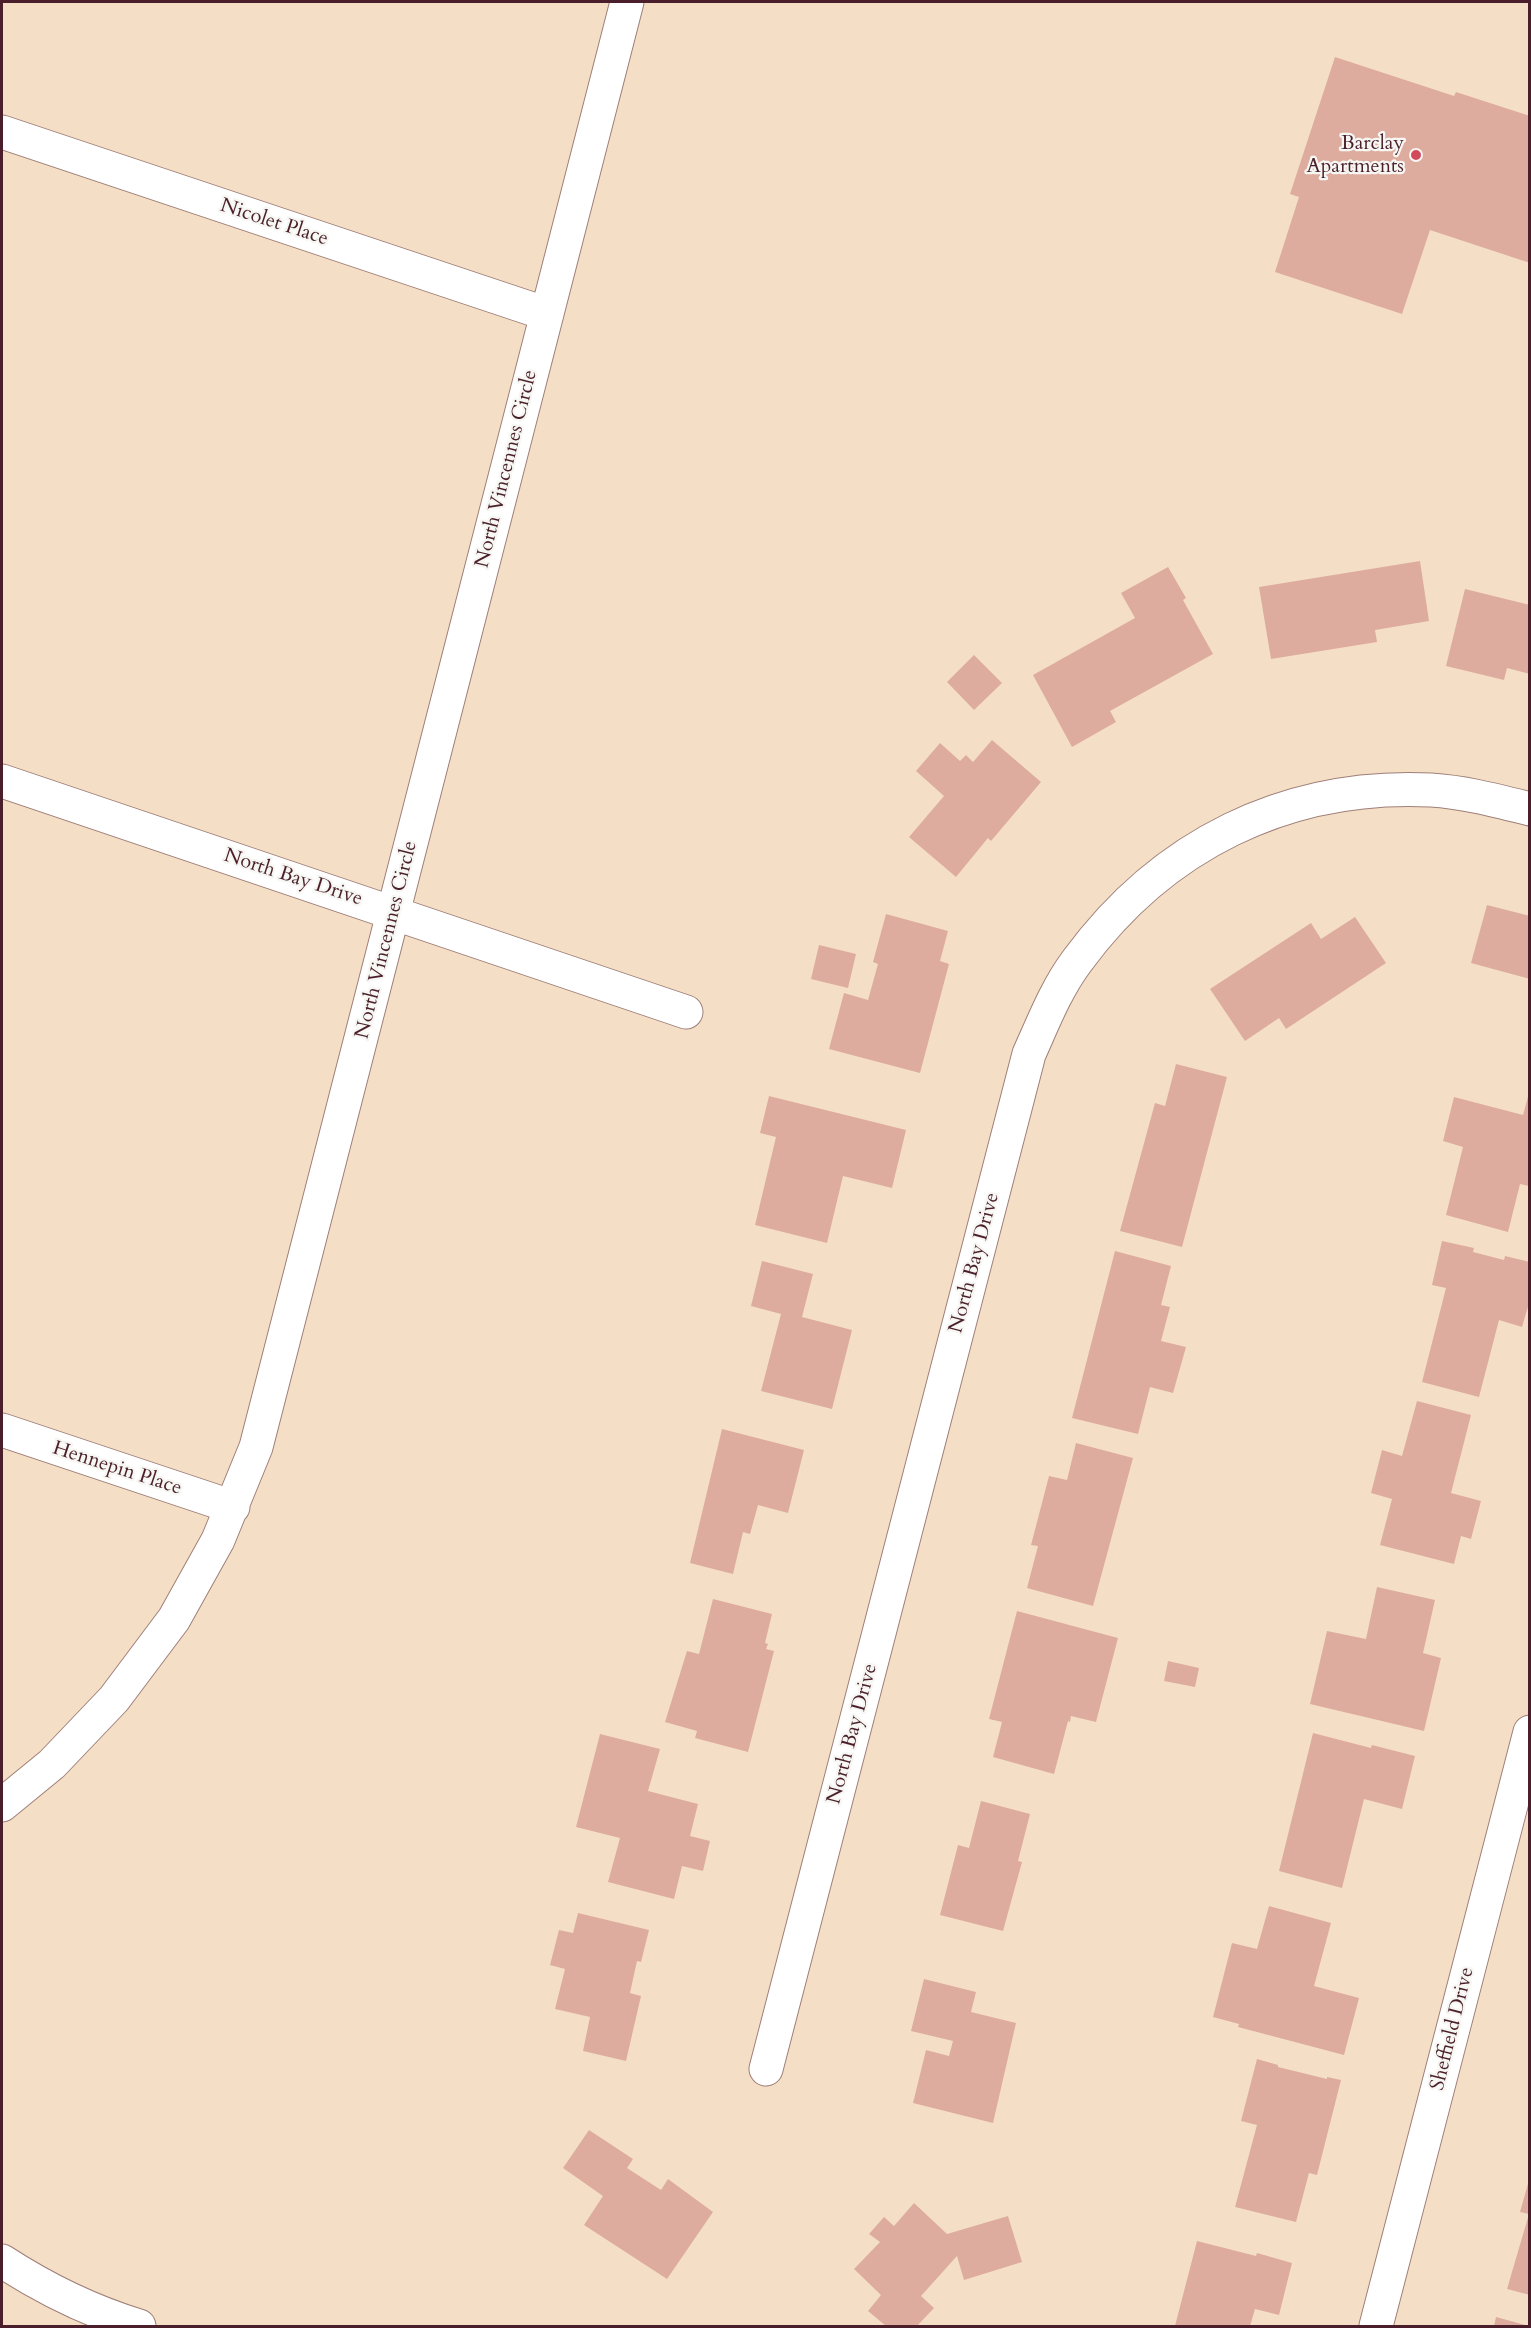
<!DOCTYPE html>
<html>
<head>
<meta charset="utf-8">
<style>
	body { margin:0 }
	#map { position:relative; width:1531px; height:2328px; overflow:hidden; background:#f4dfc6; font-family:Cardo,serif }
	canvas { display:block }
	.frame { position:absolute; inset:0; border:3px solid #4a1f2b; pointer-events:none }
</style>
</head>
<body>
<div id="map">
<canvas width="1531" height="2328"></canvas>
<div class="frame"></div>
</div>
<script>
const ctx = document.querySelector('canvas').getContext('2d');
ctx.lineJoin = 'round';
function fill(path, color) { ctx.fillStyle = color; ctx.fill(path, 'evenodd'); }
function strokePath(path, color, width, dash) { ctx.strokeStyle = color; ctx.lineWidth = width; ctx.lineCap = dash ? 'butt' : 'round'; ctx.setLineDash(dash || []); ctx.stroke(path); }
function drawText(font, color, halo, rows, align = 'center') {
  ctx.font = font + ' Cardo,serif'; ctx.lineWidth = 4.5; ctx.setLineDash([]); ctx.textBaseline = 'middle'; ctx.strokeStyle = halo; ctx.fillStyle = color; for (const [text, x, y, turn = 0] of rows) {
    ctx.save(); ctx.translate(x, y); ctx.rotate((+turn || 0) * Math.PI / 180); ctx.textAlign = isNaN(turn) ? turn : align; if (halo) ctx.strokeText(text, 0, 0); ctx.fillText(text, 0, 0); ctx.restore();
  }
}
fill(new Path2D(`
	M1335 57 1454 96 1456 92 1530 116V263L1430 230 1402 314 1275 272 1299 197 1290 194Z
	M1420 561 1429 621 1375 630 1377 642 1271 659 1259 587Z
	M1168 567 1186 598 1183 600 1213 654 1110 711 1116 722 1072 747 1033 675 1135 618 1121 593Z
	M1465 589 1530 605V674L1507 668 1504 680 1446 666Z
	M974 655 1002 683 974 710 947 682Z
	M992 740 1041 782 991 841 988 838 956 877 909 837 944 796 916 771 940 743 960 761 966 755 973 762Z
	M1487 905 1530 916V979L1471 963Z
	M886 914 948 931 940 961 949 964 920 1073 829 1049 844 993 868 1000 878 964 873 962Z
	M1355 917 1386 963 1286 1029 1279 1018 1245 1041 1210 989 1311 923 1321 939Z
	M819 945 856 954 848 988 811 979Z
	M1176 1064 1227 1077 1182 1247 1120 1231 1155 1103 1165 1106Z
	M1529 1093 1530 1182 1529 1186 1520 1184 1508 1232 1446 1215 1463 1147 1443 1141 1454 1097 1523 1115Z
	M769 1096 906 1130 892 1188 843 1176 827 1243 755 1225 776 1137 760 1133Z
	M1442 1241 1474 1248 1473 1252 1504 1260 1505 1256 1530 1262V1300L1522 1327 1499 1320 1479 1397 1422 1382 1446 1288 1432 1285Z
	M1115 1251 1171 1266 1161 1305 1170 1307 1161 1341 1186 1347 1173 1393 1150 1387 1138 1434 1072 1418Z
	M762 1261 813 1274 802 1317 852 1330 832 1409 761 1391 781 1314 751 1306Z
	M1417 1401 1471 1415 1451 1493 1481 1501 1471 1539 1461 1536 1454 1564 1380 1545 1392 1499 1371 1493 1382 1450 1402 1456Z
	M722 1429 804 1450 788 1513 758 1505 750 1534 743 1532 733 1574 690 1563Z
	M1076 1443 1133 1458 1093 1606 1027 1588 1038 1546 1031 1545 1049 1476 1067 1480Z
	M1377 1587 1435 1600 1423 1653 1441 1658 1424 1731 1310 1704 1327 1631 1366 1639Z
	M713 1599 772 1614 765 1643 768 1644 766 1649 774 1651 748 1752 695 1738 697 1731 665 1722 687 1651 699 1654Z
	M1017 1611 1118 1638 1096 1722 1071 1716 1070 1722 1068 1721 1054 1774 993 1757 1002 1722 989 1719Z
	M1168 1661 1199 1668 1195 1687 1164 1681Z
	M1313 1733 1371 1748 1372 1745 1415 1756 1402 1809 1364 1799 1342 1888 1279 1871Z
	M600 1734 660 1749 648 1791 698 1804 690 1836 710 1841 703 1871 682 1866 674 1899 608 1882 620 1838 576 1827Z
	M981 1801 1030 1814 1018 1861 1022 1862 1003 1931 940 1915 958 1845 969 1848Z
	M1269 1906 1331 1923 1314 1986 1359 1998 1344 2055 1238 2027 1239 2024 1213 2017 1232 1943 1257 1949Z
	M578 1913 649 1930 641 1962 637 1961 630 1993 641 1996 626 2061 583 2051 590 2017 555 2009 565 1969 550 1965 559 1930 573 1933Z
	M924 1979 976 1992 971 2012 1016 2023 993 2123 913 2103 926 2050 949 2056 953 2041 911 2031Z
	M1257 2059 1278 2065V2067L1327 2079V2077L1341 2080 1317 2175 1309 2173 1296 2222 1235 2207 1257 2125 1241 2121Z
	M589 2130 633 2159 627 2168 661 2190 668 2179 713 2212 667 2279 584 2225 603 2196 563 2168Z
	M1529 2180H1530V2295L1507 2289 1529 2214 1520 2212Z
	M914 2203 947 2234 1008 2216 1022 2262 964 2280 957 2256 921 2296 934 2308 917 2326H886L868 2311 881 2295 854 2269 880 2242 869 2234 884 2217 894 2226Z
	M1197 2241 1256 2256 1257 2253 1292 2263 1279 2315 1255 2309 1250 2326H1175Z
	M1496 2317 1529 2326H1494Z`), '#deac9e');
const minor = new Path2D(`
	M2 132 547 314
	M2 781 686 1012
	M2 1430 233 1507
	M2 1805 52 1764 114 1699 174 1619 218 1540 256 1447 627 2
	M766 2069 1029 1054C1043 1023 1056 989 1077 961 1162 845 1286 783 1431 790 1464 792 1498 801 1530 809
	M2 2261C45 2289 90 2311 139 2326
	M1376 2326 1530 1732`);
strokePath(minor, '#9f7f78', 35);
strokePath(minor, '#fff', 33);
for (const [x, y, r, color] of [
	[1416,155,6,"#d1495b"]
]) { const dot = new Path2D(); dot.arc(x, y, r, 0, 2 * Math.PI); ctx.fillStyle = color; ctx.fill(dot); strokePath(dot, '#f6f6f2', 2); }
drawText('20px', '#4a1f2b', '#f6f6f2', [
	["Barclay",1404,144],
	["Apartments",1404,167]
], 'right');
drawText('20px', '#4a1f2b', '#f6f6f2', [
	["Nicolet Place",274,223,18],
	["North Vincennes Circle",507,469,-76],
	["North Bay Drive",293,878,18],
	["North Vincennes Circle",387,940,-76],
	["North Bay Drive",975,1263,-75],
	["Hennepin Place",117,1469,18],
	["North Bay Drive",853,1734,-75],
	["Sheffield Drive",1453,2029,-76]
]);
</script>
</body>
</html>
